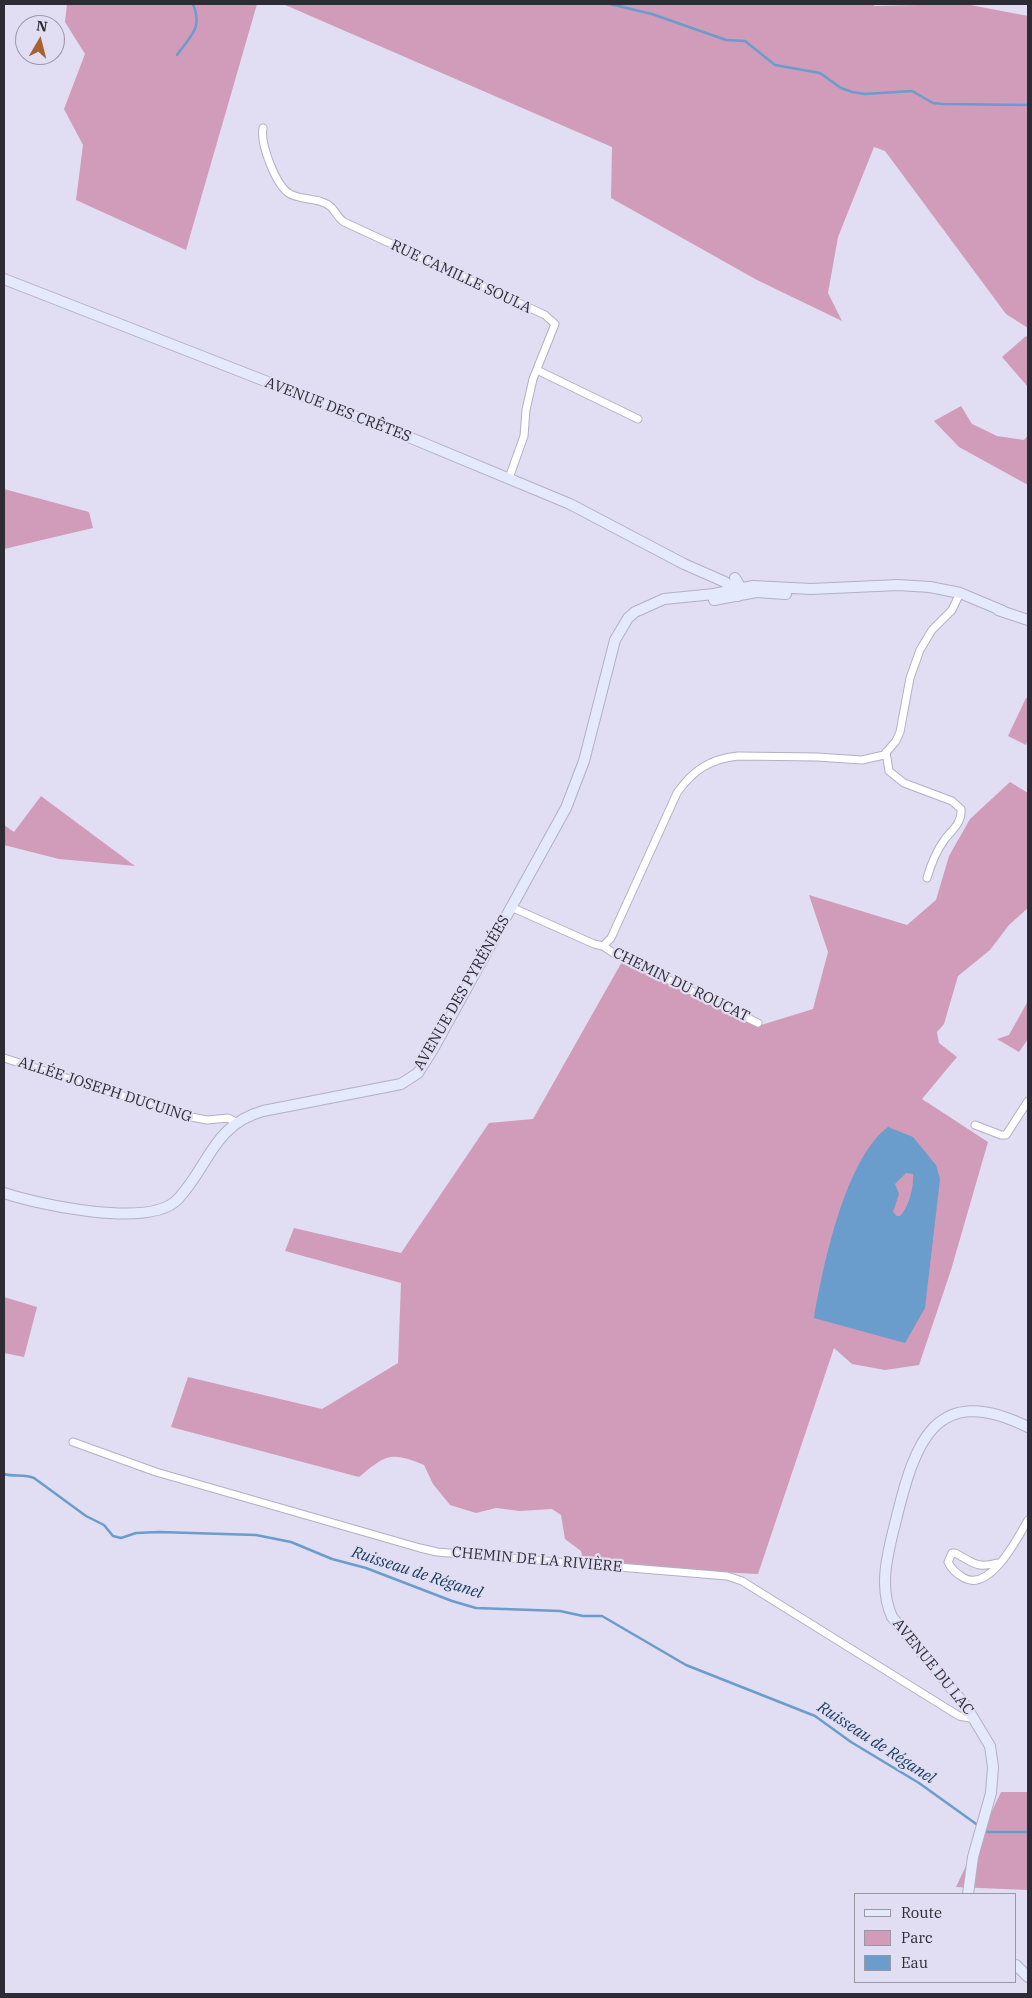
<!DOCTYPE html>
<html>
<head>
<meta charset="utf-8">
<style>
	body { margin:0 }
	#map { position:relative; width:1032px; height:1998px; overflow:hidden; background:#e1ddf2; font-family:"IBM Plex Serif",serif }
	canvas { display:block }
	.frame { position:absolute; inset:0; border:5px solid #2d2c34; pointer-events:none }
	.legend { position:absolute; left:854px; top:1893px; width:162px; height:90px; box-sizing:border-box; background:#e1ddf2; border:1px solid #9996a6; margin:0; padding:6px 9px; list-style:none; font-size:15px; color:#2d2c34 }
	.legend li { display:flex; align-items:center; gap:10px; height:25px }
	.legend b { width:25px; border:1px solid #9996a6 }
	.north { position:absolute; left:15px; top:15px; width:50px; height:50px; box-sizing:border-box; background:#e1ddf2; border:1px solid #9996a6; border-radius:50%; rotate:8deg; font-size:14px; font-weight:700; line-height:20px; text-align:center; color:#2d2c34 }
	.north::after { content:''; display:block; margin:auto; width:18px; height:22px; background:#a66331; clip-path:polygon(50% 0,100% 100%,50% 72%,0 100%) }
</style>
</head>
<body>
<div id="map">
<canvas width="1032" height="1998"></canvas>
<div class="frame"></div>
<ul class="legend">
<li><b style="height:6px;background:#e4e9fb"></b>Route</li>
<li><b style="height:14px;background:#d09cba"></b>Parc</li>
<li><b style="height:14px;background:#6a9ccc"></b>Eau</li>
</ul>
<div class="north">N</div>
</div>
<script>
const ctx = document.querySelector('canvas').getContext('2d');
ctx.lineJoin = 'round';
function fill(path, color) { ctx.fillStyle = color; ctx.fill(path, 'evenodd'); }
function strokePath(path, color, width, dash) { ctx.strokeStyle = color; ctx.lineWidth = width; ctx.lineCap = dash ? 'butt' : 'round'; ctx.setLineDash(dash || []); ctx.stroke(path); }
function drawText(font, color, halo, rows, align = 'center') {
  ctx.font = font + ' "IBM Plex Serif",serif'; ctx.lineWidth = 4.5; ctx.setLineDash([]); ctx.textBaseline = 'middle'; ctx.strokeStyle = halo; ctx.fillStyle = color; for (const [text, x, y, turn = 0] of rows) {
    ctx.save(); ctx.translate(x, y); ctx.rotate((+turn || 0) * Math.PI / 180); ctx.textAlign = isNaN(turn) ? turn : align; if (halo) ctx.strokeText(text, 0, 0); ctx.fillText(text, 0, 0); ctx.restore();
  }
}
fill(new Path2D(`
	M67 4H257L186 250 76 200 83 145 64 109 85 54 65 22Z
	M283 4H871L875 6 965 4 1028 16V328L1006 314 885 151 874 147 838 237 828 293 842 321 757 280 611 198 612 147Z
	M1026 336 1028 339V387L1002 357Z
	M961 406 972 424 997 436 1024 440 1028 435V485L959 447 934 421Z
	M4 489 89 512 93 528 4 549Z
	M1026 698 1028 699V739L1026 745 1008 736Z
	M1010 782 1028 793V908L1009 925 990 950 958 976 944 1024 937 1032 939 1043 957 1057 922 1099 988 1142 951 1270 919 1365 885 1370 852 1364 834 1348 758 1574 584 1565 581 1551 565 1539 561 1515 552 1509 520 1511 496 1508 476 1513 450 1505 433 1484 424 1465C390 1451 386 1455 359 1477L171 1427 188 1377 322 1409 398 1363 401 1283 285 1251 294 1228 401 1253 489 1123 533 1119 623 960 758 1026 813 1009 828 952 809 895 907 925 936 900 949 856 970 819Z
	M41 796 135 866 59 859 4 845V825L14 832Z
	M1028 1001V1039L1019 1052 997 1039 1009 1035Z
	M4 1297 37 1307 24 1357 4 1353Z
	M1001 1792H1028V1890L956 1887Z`), '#d09cba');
fill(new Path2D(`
	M888 1127 913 1137 936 1165 940 1179 925 1308 905 1343 814 1318C823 1266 845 1159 888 1127ZM906 1173 913 1174C914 1187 909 1207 900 1216H897L893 1212 899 1194 895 1184Z`), '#6a9ccc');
strokePath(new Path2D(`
	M610 4 652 14 726 40 745 41 775 65 820 73 841 88 852 92 865 94 912 91 933 103 943 104 1028 105
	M177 55C191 35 203 28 193 4
	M4 1474C14 1477 24 1474 34 1478L86 1516 104 1525 113 1536 121 1538 136 1533 159 1532 256 1535 291 1542 332 1559 366 1568 452 1601 476 1608 560 1611 583 1616H602L686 1665 815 1716 851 1742 919 1783 979 1826
	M983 1830 987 1832H1028`), '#6a9ccc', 2.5);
const street = new Path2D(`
	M263 128C260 144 276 186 290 194 303 201 320 197 331 207 336 212 338 218 344 222L545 315 555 324 533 379 526 410 524 436 509 478
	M537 370 638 419
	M886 752 889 771 904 783 952 801 961 809C962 823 953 829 945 839 937 850 931 864 927 878
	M511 907 594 944 603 946 615 954 758 1023
	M603 946 611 938 677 793C693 770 710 759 738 756L817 757 862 760 884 755 896 741 900 732 910 678 920 650 932 630 952 610 960 593
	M4 1058 186 1116 207 1120 228 1118 236 1122
	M975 1125 1001 1135H1006L1028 1101
	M73 1442 156 1472 420 1548 437 1552 727 1576 742 1581 959 1716 975 1719
	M997 1563C976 1569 973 1562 955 1553H952L948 1562C951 1569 957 1574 964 1578 990 1592 1017 1539 1028 1520`);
const secondary = new Path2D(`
	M4 279 411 438 570 504 684 564 725 582 738 596 741 588 735 578
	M714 600 756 592 786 594
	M998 610 1028 620
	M4 1193C40 1205 150 1229 178 1199 209 1166 213 1125 263 1111L401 1084 418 1073 433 1049 566 808 584 761 615 640 628 618 635 612 664 599 714 594 753 586 811 589 898 585 930 587 960 593 1003 611
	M968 1894 973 1857 991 1793 993 1767 990 1746 966 1706 892 1617C878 1586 888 1552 896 1520 915 1442 935 1381 1028 1427
	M1016 1965 1028 1977`);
strokePath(street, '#b3afc4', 9);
strokePath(secondary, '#b3afc4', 12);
strokePath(street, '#fff', 7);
strokePath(secondary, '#e4e9fb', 10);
drawText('15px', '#2d2c34', '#e1ddf2', [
	["RUE CAMILLE SOULA",461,277,25],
	["AVENUE DES CRÊTES",338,410,21],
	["CHEMIN DU ROUCAT",681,985,26],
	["AVENUE DES PYRÉNÉES",462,993,-60],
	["ALLÉE JOSEPH DUCUING",105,1090,18],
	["CHEMIN DE LA RIVIÈRE",537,1560,5],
	["AVENUE DU LAC",933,1667,51]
]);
drawText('italic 16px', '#143a5b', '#e1ddf2', [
	["Ruisseau de Réganel",417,1573,18],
	["Ruisseau de Réganel",876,1743,33]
]);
</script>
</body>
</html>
